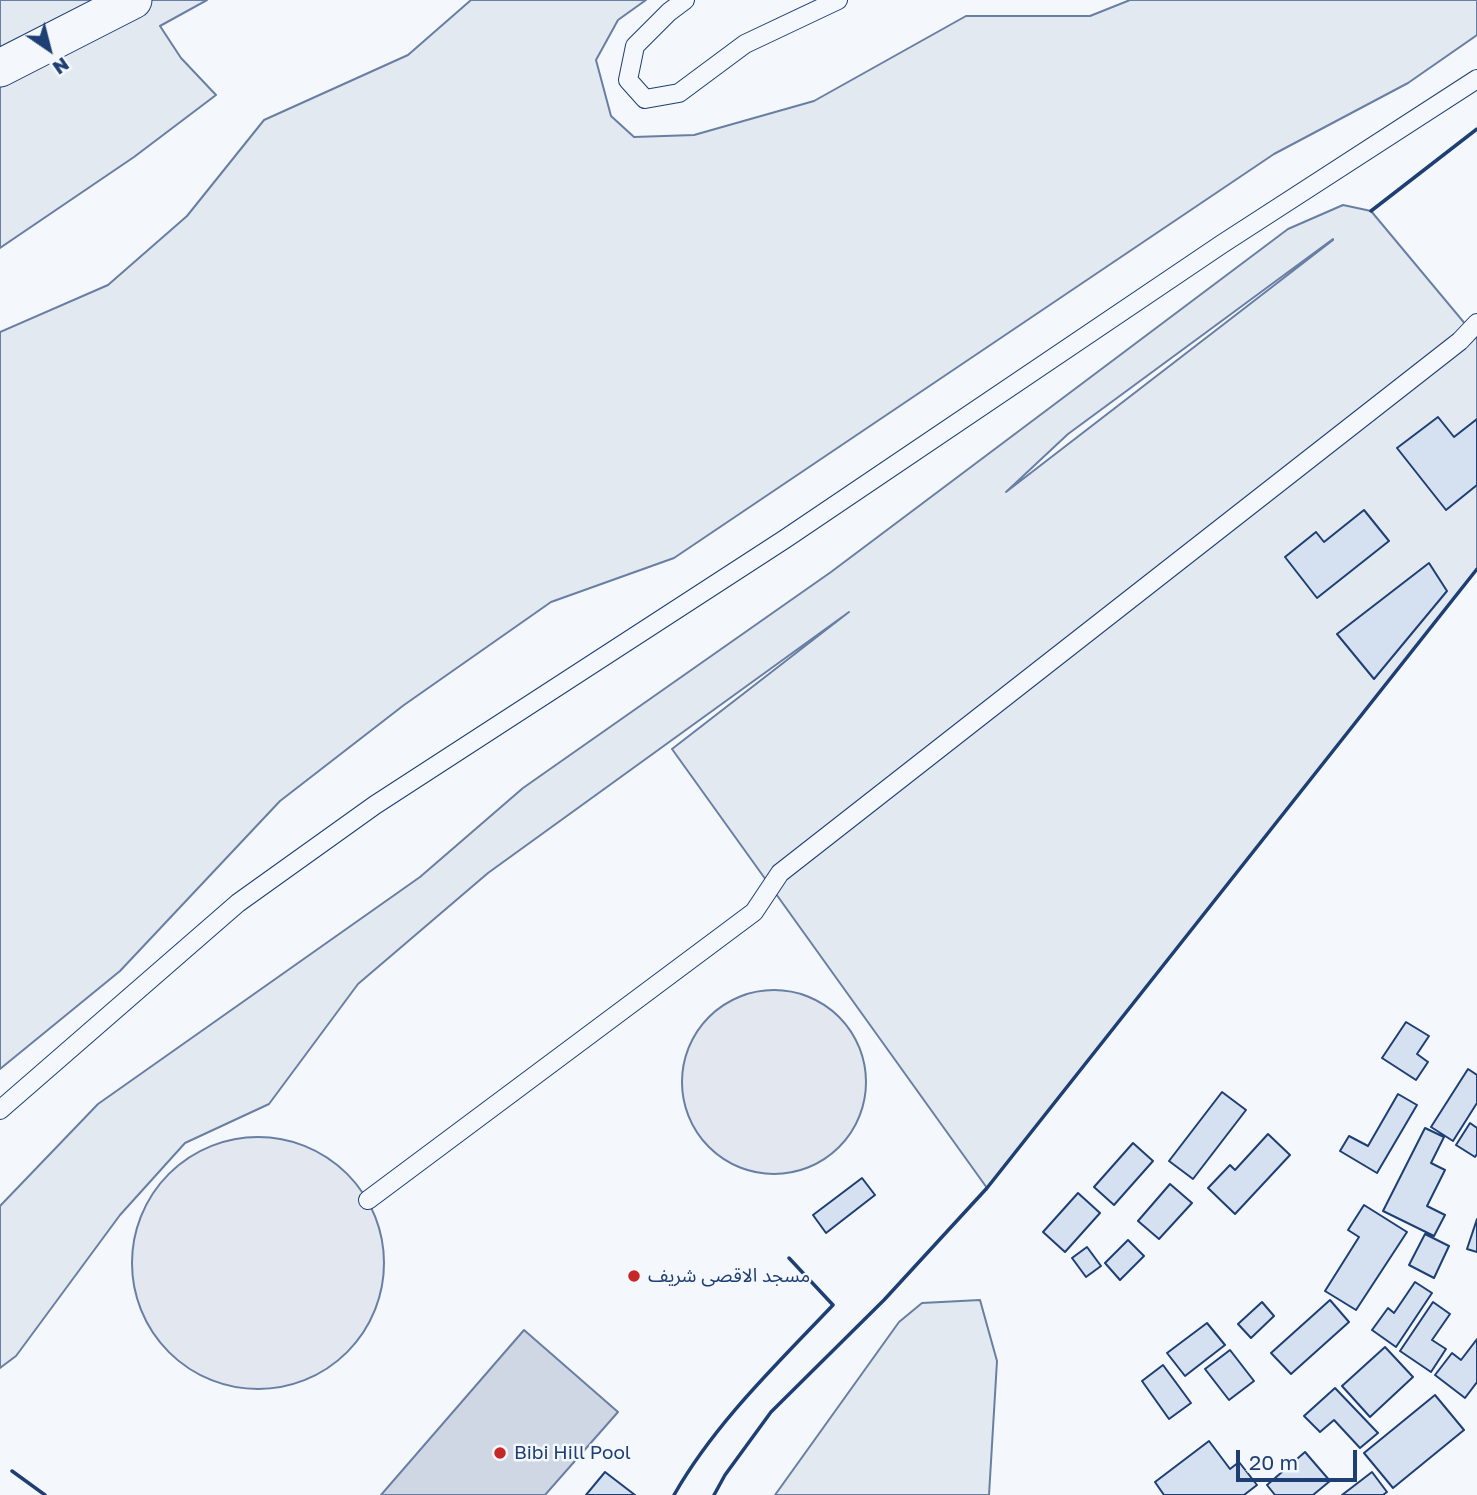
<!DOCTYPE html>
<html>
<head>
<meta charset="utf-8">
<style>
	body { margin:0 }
	#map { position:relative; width:1477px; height:1495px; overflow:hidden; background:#f4f7fb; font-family:"Golos Text",sans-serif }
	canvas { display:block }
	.north { position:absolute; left:14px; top:14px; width:70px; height:70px; -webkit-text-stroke:5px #f4f7fb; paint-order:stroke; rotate:145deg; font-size:19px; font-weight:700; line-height:28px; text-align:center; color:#1d3f73 }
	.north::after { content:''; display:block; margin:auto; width:24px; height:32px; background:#1d3f73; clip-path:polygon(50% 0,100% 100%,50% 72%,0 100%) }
	.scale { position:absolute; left:1236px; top:1450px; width:121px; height:32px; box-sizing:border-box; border:4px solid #1d3f73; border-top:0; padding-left:9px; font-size:21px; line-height:24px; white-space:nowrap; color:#1d3f73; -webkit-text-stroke:5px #f4f7fb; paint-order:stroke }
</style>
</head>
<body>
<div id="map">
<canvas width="1477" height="1495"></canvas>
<div class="north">N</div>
<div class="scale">20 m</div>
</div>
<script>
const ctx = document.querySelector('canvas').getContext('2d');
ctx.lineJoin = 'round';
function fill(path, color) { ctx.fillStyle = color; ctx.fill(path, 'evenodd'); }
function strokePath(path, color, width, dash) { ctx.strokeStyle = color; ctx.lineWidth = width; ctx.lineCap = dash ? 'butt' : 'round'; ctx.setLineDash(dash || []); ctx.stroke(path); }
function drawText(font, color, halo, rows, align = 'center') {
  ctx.font = font + ' "Golos Text","Noto Sans Arabic",sans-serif'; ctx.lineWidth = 5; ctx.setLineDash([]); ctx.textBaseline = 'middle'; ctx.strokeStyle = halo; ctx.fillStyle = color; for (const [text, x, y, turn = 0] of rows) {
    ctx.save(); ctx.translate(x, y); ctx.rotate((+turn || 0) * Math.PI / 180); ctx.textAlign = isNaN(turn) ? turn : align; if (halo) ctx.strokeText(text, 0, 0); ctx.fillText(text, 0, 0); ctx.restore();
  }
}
const green = new Path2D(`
	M0 0H207L160 26 181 58 216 95 134 157 0 248Z
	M471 0H646L618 20 596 60 611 116 634 137 694 135 814 101 966 16H1090L1130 0H1477V35L1408 83 1274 154 674 558 551 602 404 705 280 801 120 971 0 1069V332L108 285 187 216 264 120 408 55Z
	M1343 205 1371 211 1477 338V569L987 1188 672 749 849 612 488 873 358 984 269 1104 185 1143 120 1215 16 1356 0 1368V1206L98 1104 420 877 523 788 831 572 1288 229ZM1333 239V240L1006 492 1068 434Z
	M980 1300 997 1361 989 1495H775L899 1322 922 1303Z`);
fill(green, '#e3e9f0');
strokePath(green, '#687fa3', 2);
const parking = new Path2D(`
	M682 1082a92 92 0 1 1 184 0a92 92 0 1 1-184 0Z
	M132 1263a126 126 0 1 1 252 0a126 126 0 1 1-252 0Z`);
fill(parking, '#e3e8f0');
strokePath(parking, '#687fa3', 2);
const water = new Path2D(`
	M524 1330 618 1412 545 1495H381Z`);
fill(water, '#cfd7e4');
strokePath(water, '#687fa3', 2);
const building = new Path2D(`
	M1438 417 1454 437 1477 419V485L1446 510 1397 448Z
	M1364 510 1389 541 1317 598 1285 557 1316 532 1324 542Z
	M1429 563 1447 591 1374 679 1337 634Z
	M1406 1022 1429 1036 1417 1054 1428 1062 1416 1080 1382 1058Z
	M1468 1069 1477 1075V1103L1453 1141 1431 1127Z
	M1222 1092 1246 1110 1193 1179 1169 1161Z
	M1398 1094 1417 1105 1377 1173 1340 1151 1349 1136 1368 1146Z
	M1470 1123 1477 1128V1154L1475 1157 1456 1145Z
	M1425 1128 1444 1137 1431 1163 1445 1170 1427 1206 1445 1215 1434 1236 1383 1211Z
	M1268 1134 1290 1155 1235 1214 1208 1188 1230 1165 1235 1170Z
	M1133 1143 1153 1161 1114 1205 1094 1187Z
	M862 1178 875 1195 826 1233 813 1215Z
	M1170 1184 1192 1203 1159 1239 1138 1221Z
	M1078 1193 1100 1213 1065 1252 1043 1232Z
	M1364 1205 1407 1232 1356 1310 1325 1291 1359 1237 1348 1230Z
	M1477 1219V1252L1467 1249Z
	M1425 1234 1449 1246 1434 1278 1409 1265Z
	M1128 1240 1144 1256 1120 1280 1105 1263Z
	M1087 1247 1101 1266 1086 1277 1072 1258Z
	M1415 1282 1432 1293 1396 1347 1372 1330 1388 1308 1394 1313Z
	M1330 1300 1349 1322 1291 1374 1271 1353Z
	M1262 1302 1274 1316 1251 1338 1238 1324Z
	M1433 1302 1450 1314 1432 1340 1446 1349 1431 1372 1400 1351Z
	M1207 1323 1225 1345 1185 1376 1167 1353Z
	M1477 1339V1382L1465 1398 1435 1375 1452 1353 1461 1360Z
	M1385 1347 1413 1377 1370 1417 1342 1386Z
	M1230 1350 1254 1381 1229 1400 1205 1369Z
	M1163 1365 1191 1403 1169 1419 1142 1381Z
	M1335 1388 1378 1433 1360 1448 1334 1420 1320 1432 1304 1416Z
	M1435 1395 1464 1430 1393 1488 1364 1453Z
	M1209 1441 1230 1469 1239 1462 1257 1485 1244 1495H1164L1155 1482Z
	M1305 1452 1330 1481 1313 1495H1275L1267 1485Z
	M605 1472 635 1495H586Z
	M1372 1472 1387 1492 1383 1495H1342Z`);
fill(building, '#d5e0f0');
strokePath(building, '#1d3f73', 2);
const service = new Path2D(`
	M685 0 669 12 635 46 628 80 645 99 679 93 745 44 838 0
	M0 1110 238 903 375 805 785 539 1222 244 1477 79
	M368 1200 754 912 780 873 1460 341 1477 323`);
const minor = new Path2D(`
	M0 68 133 0`);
strokePath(service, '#1d3f73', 20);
strokePath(minor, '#1d3f73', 39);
strokePath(service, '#f4f7fb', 18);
strokePath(minor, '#f4f7fb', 37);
strokePath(new Path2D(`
	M1371 211 1477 129
	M12 1471 45 1495
	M674 1495C715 1423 776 1365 833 1305L789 1258
	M714 1495 725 1475 771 1412 884 1300 987 1188 1477 569`), '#1d3f73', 3.5);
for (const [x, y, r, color] of [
	[634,1276,7,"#c62828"],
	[500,1453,7,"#c62828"]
]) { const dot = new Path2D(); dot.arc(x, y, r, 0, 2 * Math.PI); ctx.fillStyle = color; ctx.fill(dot); strokePath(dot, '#f4f7fb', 2.5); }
drawText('19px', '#1d3f73', '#f4f7fb', [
	["مسجد الاقصی شریف",648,1276],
	["Bibi Hill Pool",514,1453]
], 'left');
</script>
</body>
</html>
